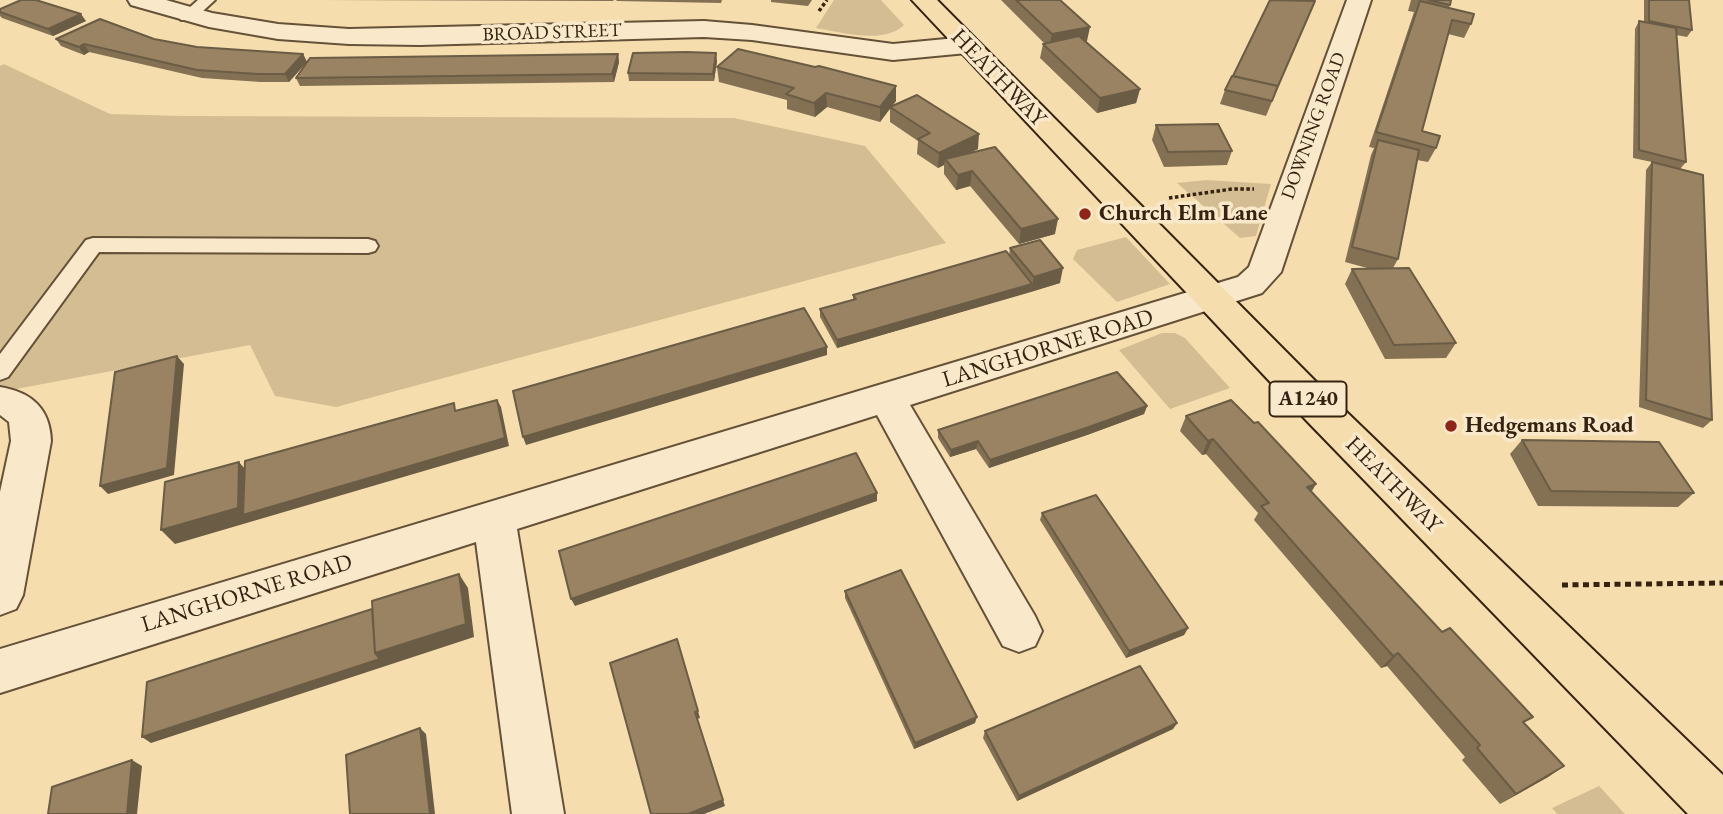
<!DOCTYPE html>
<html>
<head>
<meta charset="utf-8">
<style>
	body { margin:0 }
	canvas { display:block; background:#f6ddae }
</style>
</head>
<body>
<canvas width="1723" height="814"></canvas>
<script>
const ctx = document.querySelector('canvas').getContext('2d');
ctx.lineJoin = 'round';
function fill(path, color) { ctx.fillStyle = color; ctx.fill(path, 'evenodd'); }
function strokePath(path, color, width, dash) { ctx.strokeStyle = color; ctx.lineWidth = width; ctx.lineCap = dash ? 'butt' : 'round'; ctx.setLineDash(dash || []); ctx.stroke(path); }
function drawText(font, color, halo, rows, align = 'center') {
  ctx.font = font + ' "EB Garamond",serif'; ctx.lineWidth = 7; ctx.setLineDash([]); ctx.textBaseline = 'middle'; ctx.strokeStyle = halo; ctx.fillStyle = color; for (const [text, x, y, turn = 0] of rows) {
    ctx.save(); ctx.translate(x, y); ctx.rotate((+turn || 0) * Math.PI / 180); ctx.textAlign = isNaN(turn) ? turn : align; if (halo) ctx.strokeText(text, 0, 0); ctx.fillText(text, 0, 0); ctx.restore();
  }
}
fill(new Path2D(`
	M834 0H881L904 25C883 45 841 32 816 28Z
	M4 64 110 114 185 116 734 118 865 146 946 243 336 407 275 396 250 345 0 392V66Z
	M1206 180 1271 184 1256 236 1240 238 1177 183Z
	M1126 237 1170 284 1117 302 1073 259 1077 250Z
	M1162 333H1175L1185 338 1230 388 1170 409 1119 350Z
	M1599 786 1625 814H1557L1552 808Z`), '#d5bd93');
const service = new Path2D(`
	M198 0H215L193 20H181L179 17Z
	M93 238 368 239 375 241 378 246 375 251 368 253 99 252 8 377 0 380V354L86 240Z`);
const minor = new Path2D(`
	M128 0H166L212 13 278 24 349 29 704 21 752 25 893 44 967 37 976 40 980 45 976 50 967 53 893 60 752 40 704 37 420 45 349 44 278 39 209 27 131 5Z
	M1347 0H1371L1281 272 1262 293 910 405 1035 616 1042 631 1035 646 1019 652 1003 646 877 415 517 529 564 814H512L476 542 0 693V649L1238 277 1249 267Z
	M0 387C31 392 50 408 51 441L23 595 16 609 0 615V492L11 441 9 422 0 415Z`);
const primary = new Path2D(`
	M912 0H937L1333 399 1723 775V814H1688L1306 420Z`);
strokePath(service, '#655138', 4);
strokePath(minor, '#655138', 4);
strokePath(primary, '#352210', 4);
strokePath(new Path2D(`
	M819 11 827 0
	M1169 198 1232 189H1254`), '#352210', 3.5, [3.5, 2.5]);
strokePath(new Path2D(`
	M1562 585 1723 583`), '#352210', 5, [6, 4.5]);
fill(service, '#f9e9ca');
fill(minor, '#f9e9ca');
fill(primary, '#f6ddae');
fill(new Path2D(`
	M322 0H614L613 1Z
	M616 0H722L721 3 617 1Z
	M771 0H812L808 6 771 2Z
	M1001 0H1060L1087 41H1086L1140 89 1136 103 1097 113 1040 58 1043 44H1045Z
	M1270 0H1315L1266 116 1220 104 1225 90 1233 76Z
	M1411 0H1451L1449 8 1471 24 1464 38 1448 34 1422 131 1436 148 1428 162 1417 160 1398 259 1393 268 1456 343 1446 358 1385 359 1345 284 1352 269H1371L1345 262 1371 155 1374 148 1369 147 1414 12 1408 11Z
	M1644 0H1689L1692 30 1687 37 1676 35 1686 162 1680 169 1712 420 1703 428 1639 407 1646 170 1652 162 1633 158 1635 29 1639 21 1644 22Z
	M0 9 86 21 53 36 2 18 0 16Z
	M56 39H154L197 47 303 54 307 62 289 82H261L202 78 89 52 84 55 61 46Z
	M618 54 619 62 614 82 300 86 296 78Z
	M717 61 714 81H629L628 73Z
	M717 67H815L896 86V101L891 107 978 149 971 152 1055 234 1019 244 970 186 956 190 944 174V165L938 168 917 154 918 141 890 122V108L880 122 827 107 815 117 787 109V100L719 82Z
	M1156 125 1232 151 1227 165 1164 167 1152 140Z
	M1010 248 1060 283 837 348 820 317V309L853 300V295L1009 255Z
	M1147 406 1144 414 1087 435 989 468 976 449 950 457 938 438V430Z
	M1186 416 1311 492 1564 766 1548 777 1500 804 1462 760 1465 757 1387 666 1381 668 1254 520 1258 513 1206 454 1202 455 1180 431Z
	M1522 440 1694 493 1678 507 1538 506 1510 454Z
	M1042 513 1188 628 1184 635 1126 658 1040 520Z
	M845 591 975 723 914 749 845 598Z
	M1177 723 1173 729 1017 801 983 738 985 731Z`), '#847154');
fill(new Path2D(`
	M81 14 86 21 53 36 48 29Z
	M1090 27 1087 41 1049 48 1052 34Z
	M84 44 89 52 84 55 79 47Z
	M716 53 717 61 714 81 713 74Z
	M303 54 307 62 289 82 285 74Z
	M618 54 619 62 614 82 612 74Z
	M896 86V101L880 122V107Z
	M1140 89 1136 103 1097 113 1100 98Z
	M826 93 827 107 815 117 814 103Z
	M979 134 978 149 948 163 945 159 944 165 938 168 939 153Z
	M972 171 970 186 956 190 958 175Z
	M1058 219 1055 234 1019 244 1021 229Z
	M1063 268 1060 283 1031 292 1034 277Z
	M1032 284 1031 292 837 348V340Z
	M827 347V355L526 445 523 437Z
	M177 356 184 364 174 475 108 494 100 486Z
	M497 400 501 407 509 446 175 544 161 530 239 462 251 476Z
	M1147 406 1144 414 1087 435 989 468 990 460Z
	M1213 439 1206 454 1202 455 1208 441Z
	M978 441 976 449 950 457 951 450Z
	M1316 484 1308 498 1307 487Z
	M877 493V501L575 606 571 599Z
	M459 574 468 588 474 637 151 743 142 737 375 653Z
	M1188 628 1184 635 1126 658 1129 651Z
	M677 639 700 718 697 719 725 806 704 814H688L695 712Z
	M1398 653 1387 666 1381 668 1393 656Z
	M977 717 975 723 914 749 915 743Z
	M1177 723 1173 729 1017 801 1019 796Z
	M420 728 426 734 435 814H430Z
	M132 760 142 766 137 814H127Z
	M1564 766 1548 777 1500 804 1516 794Z`), '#6b5c45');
const building = new Path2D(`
	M21 0H36L81 14 48 29 0 12V9Z
	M1016 0H1060L1090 27 1052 34Z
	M1270 0 1315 1 1275 93 1278 86 1233 76Z
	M1428 0H1451L1450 5Z
	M1649 0H1689L1692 30 1649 21Z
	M1420 1 1474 14 1471 24 1452 20 1422 131 1440 136 1436 148 1376 132Z
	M100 19 154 39 197 47 303 54 285 74H257L197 70 84 44 79 47 56 39Z
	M1639 21 1676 28 1686 162 1639 150Z
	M1079 36 1140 89 1100 98 1043 44Z
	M738 49 815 67 819 66 896 86 880 107 826 93 814 103 786 94 794 88 717 67Z
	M687 52 716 53 713 74 628 73 633 53Z
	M618 54 612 74 296 78 310 58Z
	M1232 76 1278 86 1272 101 1225 90Z
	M917 95 979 134 939 153 918 139 930 133 890 107Z
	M1218 124 1232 151 1168 152 1156 125Z
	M1378 140 1419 150 1398 259 1352 247Z
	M995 147 1058 219 1021 229 972 171 958 175 945 159Z
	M1652 162 1703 175 1712 420 1646 400Z
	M1040 240 1063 268 1034 277 1010 248Z
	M1006 251 1032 284 837 340 820 309 856 299 853 295Z
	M1409 268 1456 343 1394 345 1352 269Z
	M804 308 827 347 523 437 513 391Z
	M177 356 167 468 100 486 115 372Z
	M1117 372 1147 406 1089 427 990 460 978 441 951 450 938 430Z
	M497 400 505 438 243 515 245 461 454 403 455 411Z
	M1231 400 1254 423 1258 422 1316 484 1307 487 1442 632 1450 628 1533 717 1523 722 1564 766 1516 794 1477 748 1480 745 1398 653 1393 656 1261 506 1269 503 1213 439 1208 441 1186 416Z
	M1522 440 1659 442 1694 493 1551 491Z
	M856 453 877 493 571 599 559 551Z
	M239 462 238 508 161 530 165 482Z
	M1096 495 1188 628 1129 651 1042 513Z
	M901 570 977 717 915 743 845 591Z
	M459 574 466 624 375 653 372 601Z
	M372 609 375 653 380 659 142 737 147 682Z
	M677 639 698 711 695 712 723 800 688 814H651L610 663Z
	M1140 666 1177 723 1019 796 985 731Z
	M420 728 430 814H350L346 755Z
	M132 760 127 814H48L52 787Z`);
fill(building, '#998362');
strokePath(building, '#6b5c45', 2);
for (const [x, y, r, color] of [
	[1085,214,7,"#8f2418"],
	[1451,426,7,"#8f2418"]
]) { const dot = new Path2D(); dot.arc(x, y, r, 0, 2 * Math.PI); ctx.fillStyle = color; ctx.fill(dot); strokePath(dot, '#f9e9ca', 2.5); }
drawText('19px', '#352210', '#f9e9ca', [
	["BROAD STREET",552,33,-2],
	["DOWNING ROAD",1314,126,-70]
]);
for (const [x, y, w] of [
	[1308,399,77]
]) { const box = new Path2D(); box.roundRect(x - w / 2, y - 17.5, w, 35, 5); ctx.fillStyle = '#f9e9ca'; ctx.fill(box); strokePath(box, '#352210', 2); }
drawText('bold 21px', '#352210', null, [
	["A1240",1308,399]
]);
drawText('23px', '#352210', '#f9e9ca', [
	["HEATHWAY",998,78,46],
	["LANGHORNE ROAD",1048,349,-17],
	["HEATHWAY",1393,485,45],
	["LANGHORNE ROAD",247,594,-17]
]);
drawText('bold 23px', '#352210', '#f9e9ca', [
	["Church Elm Lane",1099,214],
	["Hedgemans Road",1465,426]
], 'left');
</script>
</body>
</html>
